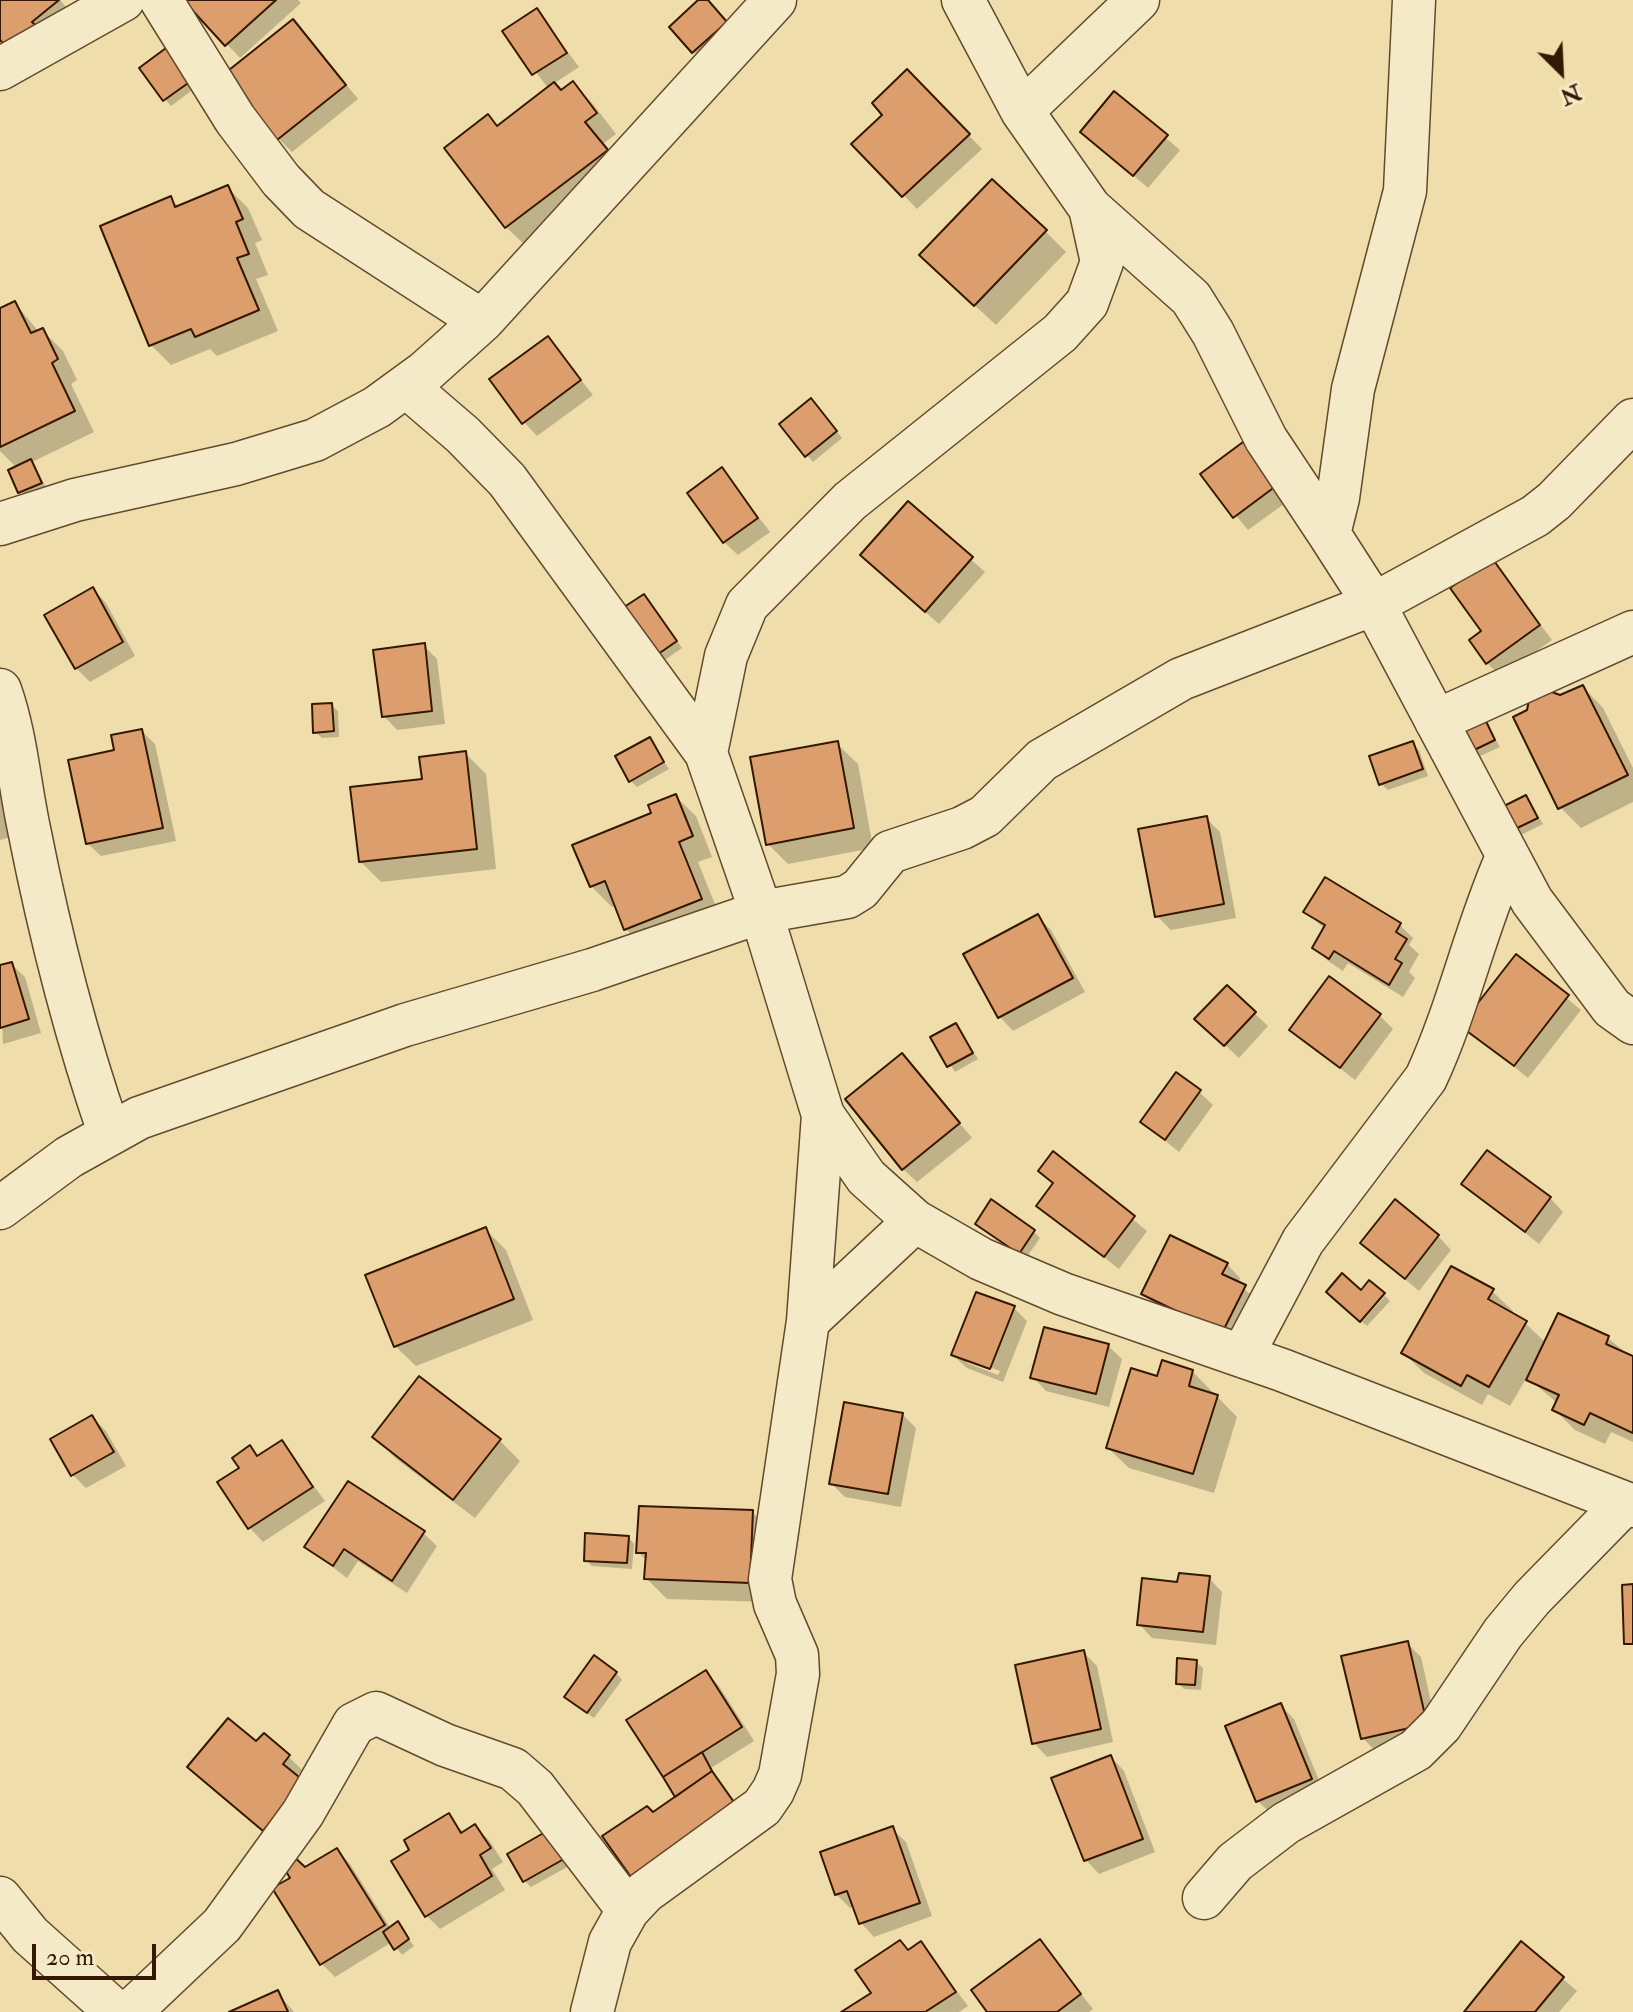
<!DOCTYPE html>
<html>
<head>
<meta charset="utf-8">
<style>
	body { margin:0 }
	#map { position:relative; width:1633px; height:2012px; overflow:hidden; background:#efdeab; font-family:"IM FELL Double Pica",serif }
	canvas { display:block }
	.north { position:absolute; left:1521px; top:32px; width:80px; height:80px; -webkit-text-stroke:6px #f5eac8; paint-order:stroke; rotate:156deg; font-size:22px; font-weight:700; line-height:32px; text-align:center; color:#341803 }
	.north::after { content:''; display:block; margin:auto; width:28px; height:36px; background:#341803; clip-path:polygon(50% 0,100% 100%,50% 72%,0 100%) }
	.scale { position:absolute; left:32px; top:1944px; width:124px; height:36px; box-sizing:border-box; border:4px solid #341803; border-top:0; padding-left:10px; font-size:24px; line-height:28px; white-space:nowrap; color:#341803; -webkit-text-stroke:6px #f5eac8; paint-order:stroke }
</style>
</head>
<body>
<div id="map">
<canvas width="1633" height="2012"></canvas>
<div class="north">N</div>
<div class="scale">20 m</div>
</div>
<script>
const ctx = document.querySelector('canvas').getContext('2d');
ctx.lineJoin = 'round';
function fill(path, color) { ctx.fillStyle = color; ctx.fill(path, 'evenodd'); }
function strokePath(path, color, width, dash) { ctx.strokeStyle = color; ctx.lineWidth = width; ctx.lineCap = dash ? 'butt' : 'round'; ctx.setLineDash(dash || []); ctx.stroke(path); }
fill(new Path2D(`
	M0 0H60L72 14 0 37Z
	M186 0H298L301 3 240 58Z
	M701 0H705L732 29 700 58 671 27Z
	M537 11 579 67 553 84 561 92 573 83 593 104 616 134 604 143 626 171 527 247 506 227 488 117 498 127 549 89 505 32Z
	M306 35 358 99 292 152 278 138Z
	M172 57 195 88 171 106 165 99Z
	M907 72 982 149 917 209 854 144 885 115Z
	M1114 94 1180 150 1148 188 1083 132Z
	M227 187 248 208 262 240 255 243 268 275 256 279 278 331 217 356 210 349 171 365 151 345 171 199 179 207Z
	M1045 231 1066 252 996 325 942 275Z
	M15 303 39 332 42 330 63 351 77 380 71 384 94 432 32 462 47 489 26 499 10 471 17 468 0 451V310Z
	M547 338 593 395 537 436 524 422Z
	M817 407 842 438 813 462 807 455Z
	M1242 445 1288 501 1248 530 1203 475Z
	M722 470 770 532 738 555 724 542Z
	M908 504 985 572 939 624 876 569Z
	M1492 561 1552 640 1501 676 1487 663 1484 632Z
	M93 589 106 603 135 656 90 682 76 668Z
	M650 603 682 648 659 664Z
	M424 646 437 659 445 724 397 730 384 716Z
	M1583 687 1603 708 1633 768V802L1581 828 1560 807V698Z
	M331 705 338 711 339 737 322 738 315 732Z
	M1484 720 1500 747 1478 757 1462 730Z
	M142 731 155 744 176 841 101 856 87 843 117 752Z
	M649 739 669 769 637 787 631 781Z
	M837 744 858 764 873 848 788 864 768 844Z
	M1412 744 1419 750 1428 776 1388 790 1381 784Z
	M465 753 486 774 496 869 381 882 361 862Z
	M0 788 11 837 0 840Z
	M675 796 696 816 712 857 698 862 721 919 647 950 626 929 616 905 612 907 591 886 654 814Z
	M1526 797 1543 824 1521 835 1515 828Z
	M1206 818 1220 832 1236 918 1171 930 1157 916Z
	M1306 912 1400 925 1413 938 1409 945 1419 954 1409 972 1415 978 1403 997 1348 963 1343 971 1328 961 1314 948 1325 929Z
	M1037 916 1051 930 1085 992 1013 1031 1000 1017 966 954Z
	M1517 957 1581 1010 1528 1078 1463 1025Z
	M11 964 25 977 41 1033 3 1044 0 967Z
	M1254 1013 1268 1026 1239 1058 1211 1032Z
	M1379 1015 1393 1029 1355 1080 1291 1030Z
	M956 1025 978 1059 955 1072 933 1038Z
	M902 1055 972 1138 917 1182 903 1169Z
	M1199 1092 1213 1105 1179 1152 1142 1122Z
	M1054 1154 1147 1231 1119 1269 1038 1206 1054 1185 1040 1171Z
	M1464 1184 1550 1198 1563 1212 1539 1244Z
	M977 1224 1034 1232 1040 1238 1026 1258Z
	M486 1230 506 1250 533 1320 416 1366 395 1346Z
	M1438 1236 1451 1250 1419 1291 1362 1243Z
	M1227 1264 1240 1278 1238 1284 1259 1301 1236 1346 1157 1307 1143 1293Z
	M1492 1291 1513 1311 1511 1315 1525 1323 1546 1343 1608 1338 1633 1359V1442L1611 1432 1605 1444 1575 1430 1554 1409 1557 1403 1527 1377 1510 1406 1488 1394 1482 1405 1424 1373 1404 1353Z
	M1385 1296 1390 1301 1367 1326 1362 1322Z
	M1014 1308 1027 1321 1003 1382 967 1368 953 1355ZM967 1359 1000 1371 998 1375 967 1363Z
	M1108 1346 1122 1359 1109 1407 1046 1391 1033 1377Z
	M1192 1371 1237 1417 1214 1493 1129 1468 1108 1448 1159 1378Z
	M902 1414 916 1428 901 1507 845 1497 831 1483Z
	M92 1417 106 1431 126 1466 86 1488 73 1475Z
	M375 1437 499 1440 520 1461 475 1518 395 1458Z
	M282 1443 325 1501 263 1542 250 1528 220 1483 242 1469 249 1448 259 1457Z
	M752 1512 773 1533 770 1602 667 1599 646 1578 647 1561 638 1552Z
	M423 1533 437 1546 407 1593 358 1561 347 1578 307 1547Z
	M628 1537 634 1544 632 1569 592 1566 586 1560Z
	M1209 1578 1222 1592 1216 1645 1152 1638 1139 1624 1179 1585Z
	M1407 1643 1421 1657 1439 1738 1376 1752 1363 1738Z
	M1083 1652 1097 1666 1113 1742 1047 1757 1034 1743Z
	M1196 1662 1203 1668 1201 1690 1184 1689 1178 1683Z
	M616 1673 622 1680 594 1718 572 1703Z
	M706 1673 719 1686 754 1741 711 1768 750 1822 653 1814 677 1798Z
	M1281 1706 1294 1719 1324 1793 1271 1814 1258 1801Z
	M256 1744 288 1756 302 1770 296 1777 278 1843 190 1767Z
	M1111 1757 1124 1771 1155 1852 1099 1874 1086 1860Z
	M448 1816 464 1833 475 1827 489 1840 503 1862 492 1869 505 1890 440 1929 426 1915Z
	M892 1829 906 1842 932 1916 874 1937 861 1923 855 1907 850 1908 836 1894Z
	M547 1833 569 1866 531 1887 525 1881Z
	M337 1850 350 1864 391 1929 397 1924 414 1946 402 1955 392 1942 335 1977 322 1964Z
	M1039 1941 1093 2009 1089 2012H990Z
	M1521 1943 1577 1991 1559 2012H1467Z
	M921 1944 968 2006 959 2012H845L873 1993 909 1952Z
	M277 1992 294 2012H234Z`), '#0003');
const building = new Path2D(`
	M0 0H59L32 22 38 28 10 52 0 40Z
	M183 0H276L225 46Z
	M698 0H708L727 22 692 53 669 27Z
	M537 8 567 53 532 75 502 31Z
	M293 19 346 85 277 140 224 74Z
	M166 48 191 81 163 101 139 68Z
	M907 69 970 134 902 197 851 144 882 115 872 103Z
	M573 81 597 113 585 122 608 150 505 228 444 148 488 114 497 126 554 82 561 90Z
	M1114 91 1168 135 1133 176 1080 132Z
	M992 179 1047 230 974 306 919 255Z
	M228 185 243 219 236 222 249 254 237 258 259 310 195 337 191 329 149 346 100 226 171 196 175 207Z
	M15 301 31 333 43 328 58 359 52 363 75 411 0 447V308Z
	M548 336 581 380 522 424 489 379Z
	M811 398 837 431 805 457 779 424Z
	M1243 442 1276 486 1233 518 1200 474Z
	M31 459 42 483 18 493 8 470Z
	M722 467 758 518 723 543 687 493Z
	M908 501 973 557 925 612 860 555Z
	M1492 558 1540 625 1486 664 1469 640 1481 631 1450 588Z
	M93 587 123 642 75 669 44 615Z
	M644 594 677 641 651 659 618 611Z
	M425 643 432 711 382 717 373 650Z
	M1583 685 1628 775 1558 809 1513 717 1527 710 1530 695 1544 689 1560 695Z
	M332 703 334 731 313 733 312 704Z
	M1484 717 1495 740 1470 752 1459 729Z
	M142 729 163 828 86 844 68 760 114 750 111 735Z
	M650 737 664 762 629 782 615 756Z
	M838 741 854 828 766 845 750 757Z
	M1413 741 1423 769 1379 785 1369 756Z
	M466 751 477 849 359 862 350 787 422 779 419 757Z
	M676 794 693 836 679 842 702 899 624 930 605 881 590 887 572 845 651 813 648 805Z
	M1526 795 1538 818 1513 830 1502 807Z
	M1207 816 1224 904 1155 917 1138 829Z
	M1325 877 1401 923 1396 932 1407 939 1395 959 1402 963 1389 985 1334 951 1329 959 1312 948 1325 925 1303 912Z
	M1038 914 1073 978 998 1018 963 954Z
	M1516 954 1569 995 1514 1066 1460 1026Z
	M12 962 29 1019 0 1028V965Z
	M1329 976 1381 1014 1340 1068 1289 1030Z
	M1227 985 1256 1012 1224 1046 1194 1019Z
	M956 1023 973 1053 947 1067 930 1037Z
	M902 1053 960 1123 902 1170 845 1099Z
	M1176 1072 1201 1090 1165 1140 1140 1122Z
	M1487 1150 1551 1197 1525 1232 1461 1184Z
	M1053 1151 1135 1216 1104 1257 1036 1206 1053 1183 1038 1171Z
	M991 1199 1035 1230 1019 1254 975 1224Z
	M1395 1199 1439 1235 1405 1279 1360 1243Z
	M486 1227 514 1299 394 1347 365 1275Z
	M1170 1235 1228 1263 1222 1274 1246 1285 1222 1333 1141 1294Z
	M1451 1266 1494 1289 1488 1299 1527 1321 1489 1387 1467 1375 1461 1386 1401 1353Z
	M1342 1273 1361 1290 1369 1280 1385 1293 1360 1322 1326 1292Z
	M976 1292 1015 1306 990 1369 951 1355Z
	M1558 1313 1609 1336 1606 1344 1633 1356V1433L1590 1413 1584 1425 1552 1410 1559 1395 1526 1380Z
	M1044 1327 1109 1344 1096 1394 1030 1378Z
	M1162 1360 1193 1370 1189 1386 1218 1395 1193 1474 1106 1448 1131 1368 1157 1376Z
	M419 1376 501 1439 453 1500 372 1437Z
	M844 1402 903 1413 888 1494 829 1484Z
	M92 1415 114 1452 71 1476 50 1439Z
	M282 1440 313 1487 248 1529 217 1482 239 1468 232 1458 250 1445 257 1456Z
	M348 1481 425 1531 392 1581 344 1549 333 1566 304 1547Z
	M639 1506 753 1510 750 1583 644 1579 646 1553H636Z
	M585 1533 629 1536 627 1563 584 1561Z
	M1179 1573 1210 1576 1203 1632 1137 1625 1142 1578 1177 1582Z
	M1633 1584V1644H1624L1622 1585Z
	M1408 1641 1427 1724 1361 1739 1341 1656Z
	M1084 1650 1101 1729 1032 1744 1015 1665Z
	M594 1655 617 1672 587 1713 564 1697Z
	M1177 1658 1197 1660 1195 1685 1176 1684Z
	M706 1670 742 1727 663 1777 626 1720Z
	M1281 1703 1312 1779 1256 1802 1225 1726Z
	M228 1718 256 1741 264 1733 290 1755 283 1764 304 1781 263 1831 187 1767Z
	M702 1752 712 1771 675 1797 663 1777Z
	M1111 1755 1143 1839 1084 1861 1051 1778Z
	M712 1771 738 1808 633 1880 602 1836 647 1806 653 1812Z
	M449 1813 461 1833 475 1824 491 1848 480 1855 492 1876 425 1917 391 1861 409 1850 404 1840Z
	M893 1826 920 1903 859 1924 847 1891 835 1895 820 1852Z
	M547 1831 564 1859 523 1882 507 1854Z
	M337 1848 385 1925 320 1965 272 1888 290 1878 284 1868 291 1854 305 1867Z
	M398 1921 409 1939 394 1950 383 1932Z
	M1040 1939 1081 1994 1057 2012H987L971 1990Z
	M900 1940 908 1950 921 1941 956 1992 925 2012H841L871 1993 855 1970Z
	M1521 1941 1564 1977 1535 2012H1464Z
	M278 1990 288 2012H229Z`);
fill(building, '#dd9e6d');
strokePath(building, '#341803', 2);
const minor = new Path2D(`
	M161 0 235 119 281 180 309 209 482 321
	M963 0 1022 111 1090 208 1102 262 1087 303 1060 333 850 501 747 605 726 656 706 753 761 912 823 1115 866 1177 915 1221 981 1259 1063 1294 1282 1370 1633 1506
	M1414 0 1405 191 1353 389 1338 498 1329 534 1374 604 1532 901 1612 1008 1633 1023
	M0 69 123 0
	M1022 111 1138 0
	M1090 208 1191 298 1213 333 1266 439 1329 534
	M406 386 463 435 507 480 706 753
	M0 524 75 500 236 464 315 440 377 407 425 372 482 321 775 0
	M0 690C16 735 19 782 29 829 49 930 75 1034 109 1132
	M1436 721 1633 632
	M0 1208 69 1157 139 1118 405 1025 592 970 761 912 847 897 860 889 890 852 962 828 985 816 1042 760 1181 679 1374 604 1535 516 1554 501 1633 420
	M808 1321 915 1221
	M1242 1356 1303 1241 1426 1078C1459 1007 1475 929 1507 857
	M0 1898 30 1935 116 2012
	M1204 1898 1235 1862 1286 1823 1416 1750 1441 1725 1503 1633 1532 1598 1624 1504
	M130 2012 222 1925 303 1813 354 1724 376 1713 445 1745 513 1769 535 1788 628 1910
	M592 2012 610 1942 628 1910 645 1892 762 1807 773 1791 780 1775 798 1674 797 1655 775 1604 770 1579 808 1321 823 1115`);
strokePath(minor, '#634a2d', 45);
strokePath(minor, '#f5eac8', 42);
</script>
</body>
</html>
